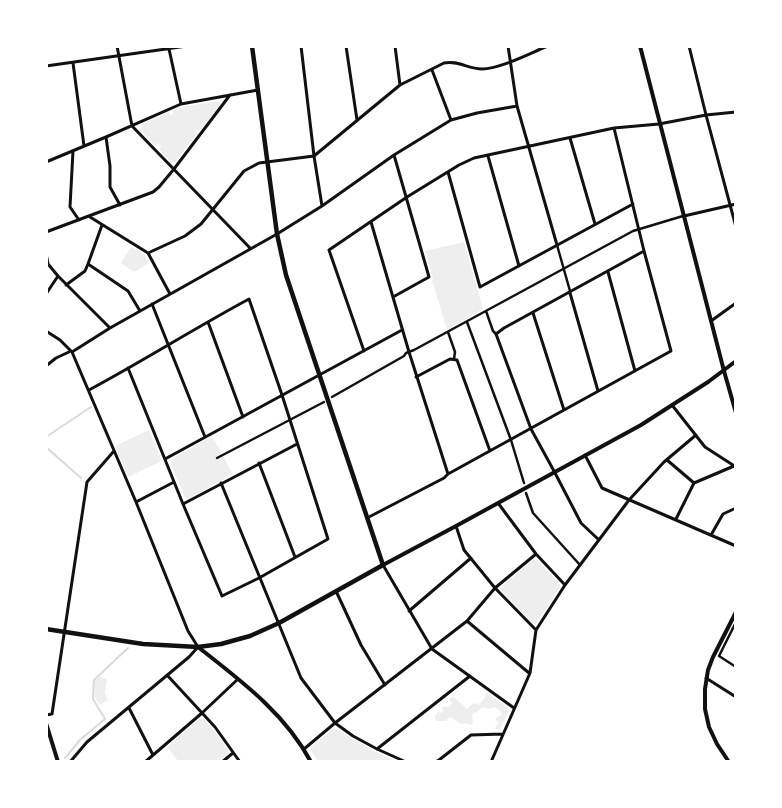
<!DOCTYPE html>
<html>
<head>
<meta charset="utf-8">
<style>
	body { margin:0 }
	#map { position:relative; width:782px; height:808px; overflow:hidden; background:#fff; font-family:Manrope,sans-serif }
	canvas { display:block }
	.frame { position:absolute; inset:0; border:48px solid #fff; pointer-events:none }
</style>
</head>
<body>
<div id="map">
<canvas width="782" height="808"></canvas>
<div class="frame"></div>
</div>
<script>
const ctx = document.querySelector('canvas').getContext('2d');
ctx.lineJoin = 'round';
function fill(path, color) { ctx.fillStyle = color; ctx.fill(path, 'evenodd'); }
function strokePath(path, color, width, dash) { ctx.strokeStyle = color; ctx.lineWidth = width; ctx.lineCap = dash ? 'butt' : 'round'; ctx.setLineDash(dash || []); ctx.stroke(path); }
fill(new Path2D(`
	M218 101 221 104 199 132 197 130 195 133 197 134 175 162H171L159 149 161 146 158 143 155 146 140 130 142 124 169 112 170 115 173 114 172 111 181 107Z
	M464 242 483 309 447 330 432 280 433 278 425 251Z
	M131 247 145 255 149 263 134 272 121 263Z
	M149 430 162 461 128 477 115 446Z
	M212 436 233 474 188 499 185 497 170 462 172 459Z
	M534 559 537 560 560 584V587L536 624H533L501 590V587Z
	M99 677 105 678 107 680 105 693 108 700 100 705 95 698V681Z
	M486 693H488L508 708 509 711 500 730 496 729 495 728 498 723 496 720V718L501 715V712L495 707 490 709 483 707 477 712 473 713 472 715 473 723 470 725 466 723 461 724 450 717 446 721H437L435 719V716L438 712 441 713 443 711 442 707 443 706 448 707 452 703 449 700 453 696 467 709 474 703 479 705 485 698Z
	M199 719H204L214 730 228 750V754L217 762H179L167 747Z
	M333 729H336L376 752 399 762H318L311 750 312 746Z`), '#eee');
strokePath(new Path2D(`
	M46 437 91 407
	M46 447 81 478
	M65 758 80 740 105 719 93 699 94 680 128 648`), '#d9d9d9', 2);
strokePath(new Path2D(`
	M557 245 570 291
	M486 311 493 331 496 334
	M467 322 511 440 524 483
	M448 332 455 352 454 359
	M332 397 404 356 406 353 414 350 633 231 683 216
	M217 458 324 402
	M526 493 533 513 580 565
	M736 622 719 656 736 667`), '#111', 2.5);
strokePath(new Path2D(`
	M117 46 132 126 250 248
	M301 46 314 156 322 206
	M346 46 357 120
	M395 46 400 85
	M508 46 517 106 557 245
	M689 46 706 115 736 227
	M169 49 181 104
	M73 63 84 146
	M46 66 187 46
	M432 70 451 120
	M106 137 110 166V187L120 205
	M570 138 595 224
	M73 151 70 207 79 220
	M488 156 519 266
	M46 162 106 137 181 104 258 90
	M448 172 480 287 633 204
	M684 216 736 204
	M90 217 148 253 170 294
	M371 222 409 352 448 474 671 351 644 251 614 128
	M46 232 153 192 159 187 174 169 230 95
	M46 253 48 264 58 276 110 328
	M148 253 185 236 201 224 244 171 259 163 314 156 400 85 444 63C458 60 468 69 482 69 500 69 530 53 548 46
	M88 264 102 225
	M608 272 635 371
	M66 285 85 271 88 264 128 291 140 311
	M570 293 598 391
	M46 294 58 276
	M393 297 429 277 394 155
	M152 304 205 437
	M533 313 564 410
	M711 321 736 303
	M208 322 243 417
	M46 331 60 340 72 352 136 502 188 631 198 647 189 657 87 742 70 762
	M364 351 329 250 407 197 459 165 474 158 614 128 659 124 706 115 736 112
	M72 352 110 328 277 234 322 206 394 155 451 120 477 113 517 106
	M46 366 56 358 71 351
	M416 377 450 359 457 360 490 451
	M89 390C143 361 195 328 249 299L282 395 328 539 259 578 222 596 183 504 128 368
	M672 405 705 447 736 467
	M585 455 602 488 736 546
	M165 459 402 330
	M667 460 694 483
	M259 463 295 557
	M221 483 301 678 335 723 353 736 377 749 406 762
	M136 502 174 482
	M498 503 536 554 565 585
	M183 504 297 444
	M367 518 444 478 448 474
	M676 519 694 483 734 466
	M456 526 464 550 495 588 536 630
	M711 535 723 514 736 508
	M599 540 581 523 554 471 531 429 496 334 504 328 644 251
	M383 565 432 649 514 708
	M336 591 361 645 385 685
	M409 611 471 558
	M467 621 529 673
	M167 675 215 727 240 762
	M706 678 736 697
	M129 708 153 755
	M46 715 52 714 87 482 114 451
	M304 749 335 723 467 621 495 588 536 554
	M377 749 470 676
	M145 762 202 713 238 679
	M222 762 233 753
	M435 762 439 760 471 735 503 734
	M491 762 530 673 536 630 565 585 629 500 664 462 696 435`), '#111', 3);
strokePath(new Path2D(`
	M640 46 724 371 736 413
	M383 565 456 526 641 425 708 382 736 361
	M198 647C240 680 285 713 311 762
	M46 723 58 762
	M729 762 717 744 709 727 705 709V689L708 670 713 657 736 612`), '#111', 4);
strokePath(new Path2D(`
	M46 629 143 644 198 647 221 644 250 636 279 623 383 565 286 275 277 234 252 46`), '#111', 4.5);
</script>
</body>
</html>
